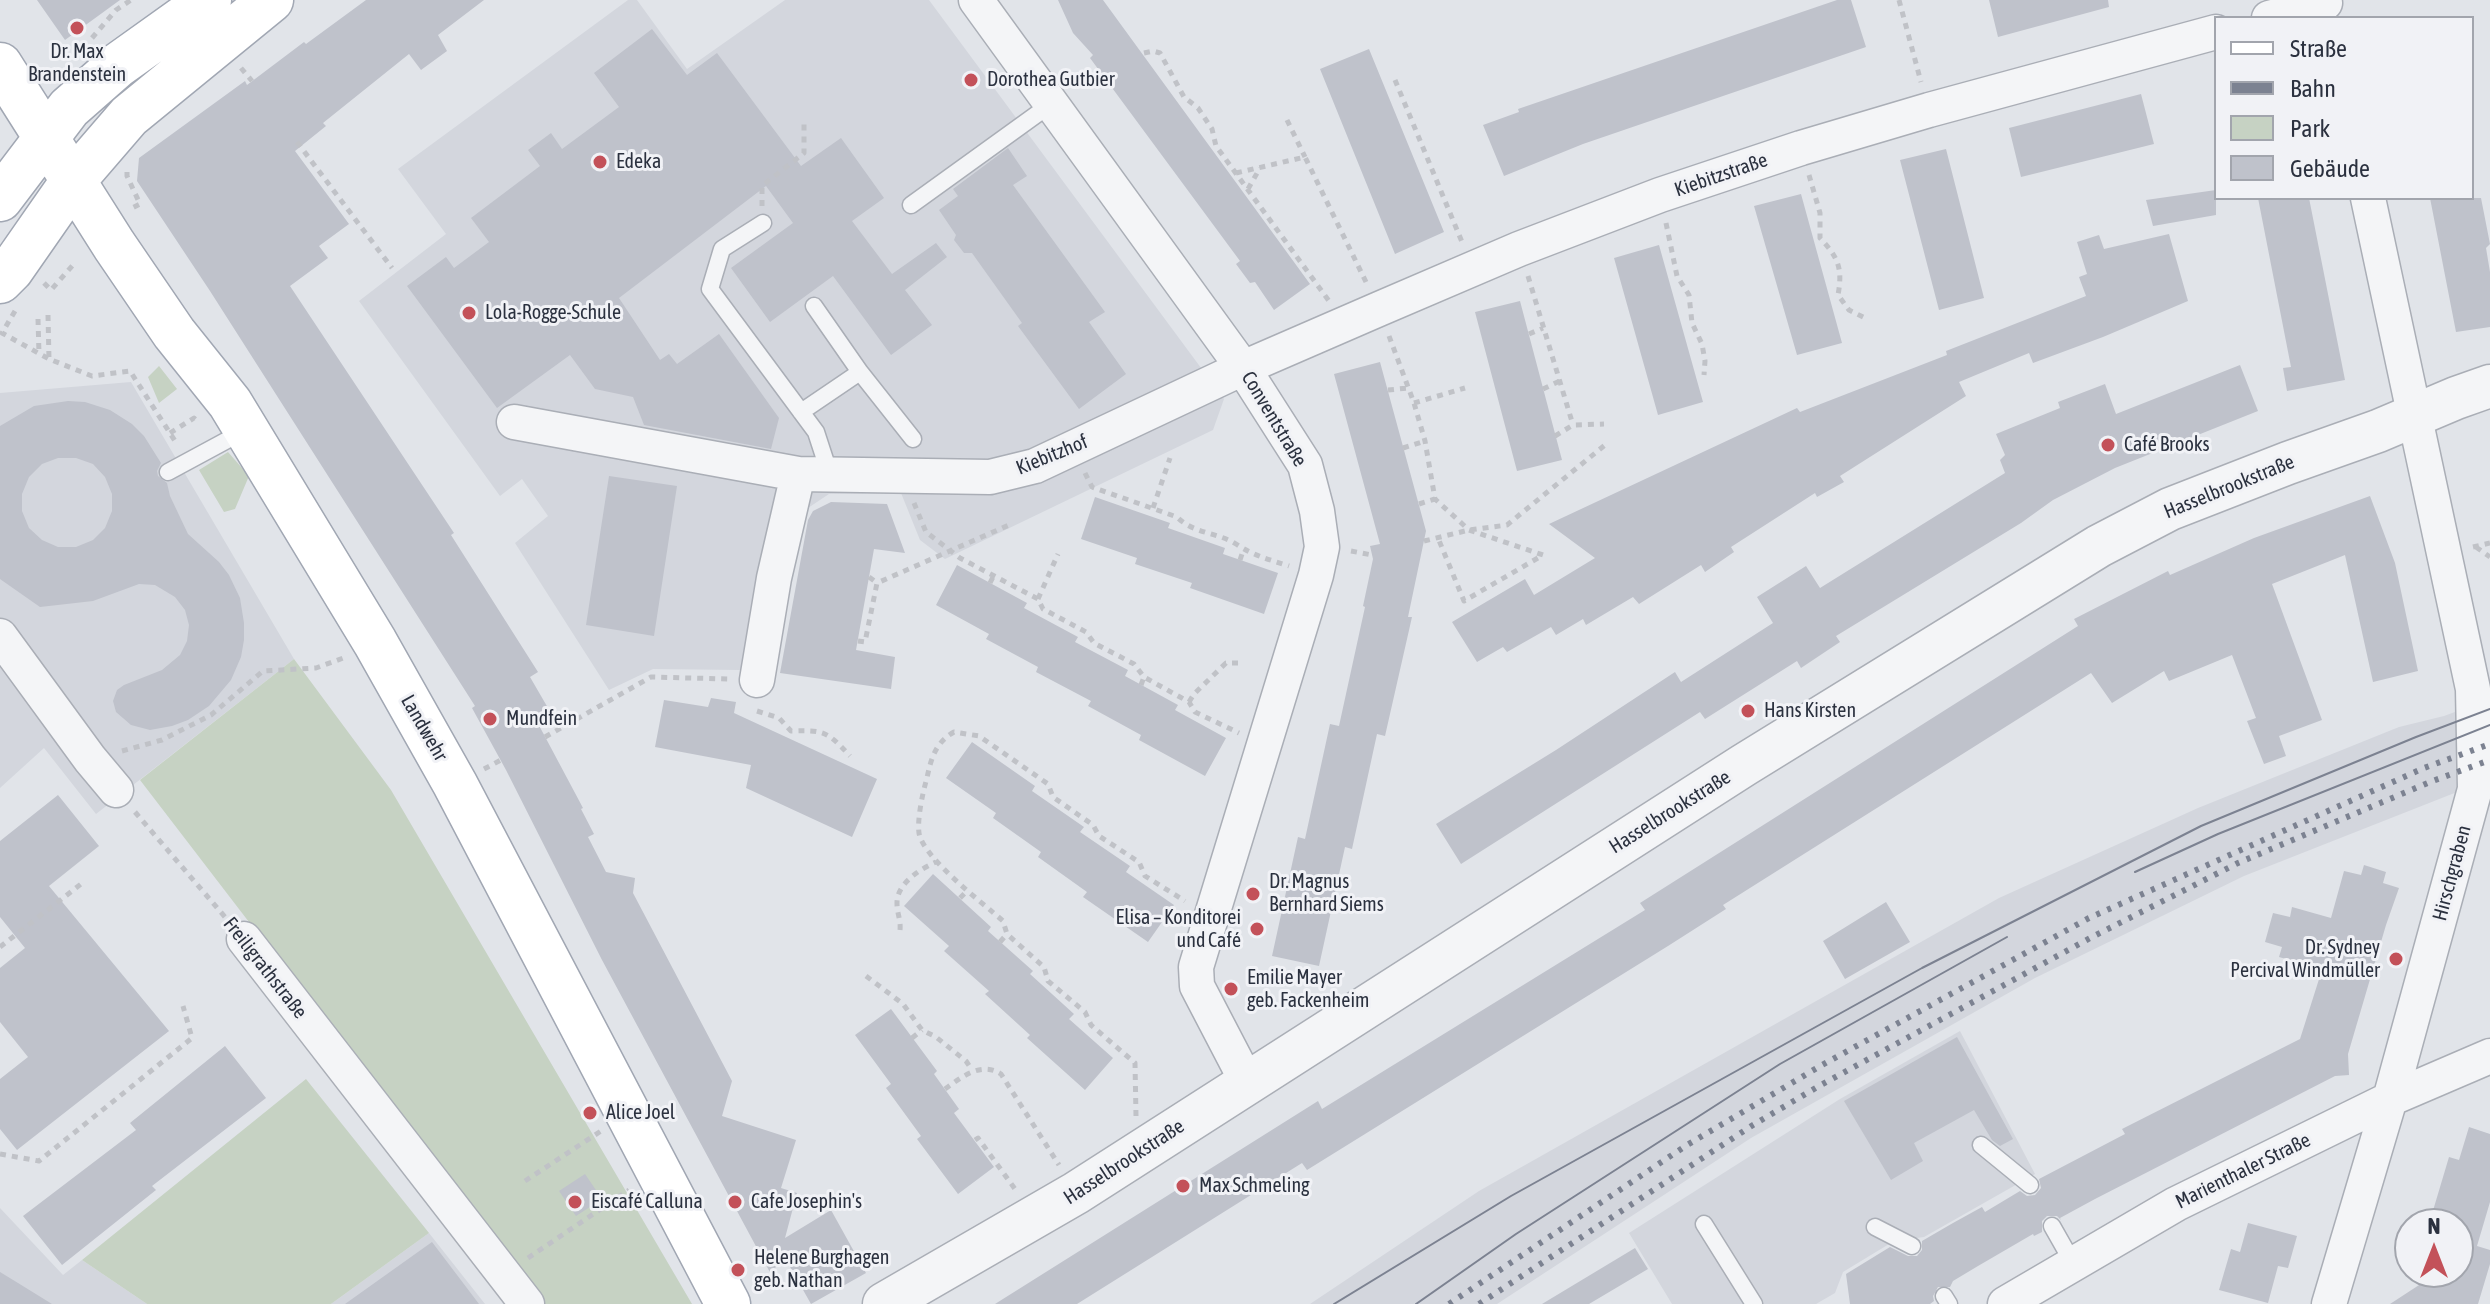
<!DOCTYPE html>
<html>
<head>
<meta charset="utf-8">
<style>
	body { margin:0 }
	#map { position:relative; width:2490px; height:1304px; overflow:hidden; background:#e1e4e9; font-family:"Asap Condensed",sans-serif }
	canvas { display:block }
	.legend { position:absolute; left:2214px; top:16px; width:260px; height:184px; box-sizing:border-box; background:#f1f2f6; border:2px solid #a2a5ad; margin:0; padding:10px 14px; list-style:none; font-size:24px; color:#2b313f }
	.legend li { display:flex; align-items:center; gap:16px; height:40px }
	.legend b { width:40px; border:2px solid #a2a5ad }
	.north { position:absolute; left:2394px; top:1208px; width:80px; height:80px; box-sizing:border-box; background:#f1f2f6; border:2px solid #a2a5ad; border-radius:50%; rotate:0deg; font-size:22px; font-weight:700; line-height:32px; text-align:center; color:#2b313f }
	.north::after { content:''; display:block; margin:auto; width:28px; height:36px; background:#c35159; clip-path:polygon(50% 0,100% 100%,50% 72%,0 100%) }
</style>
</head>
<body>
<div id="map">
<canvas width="2490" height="1304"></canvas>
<ul class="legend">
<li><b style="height:10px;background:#fff"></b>Straße</li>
<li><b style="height:10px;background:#7c8291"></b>Bahn</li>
<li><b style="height:22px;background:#c6d2c3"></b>Park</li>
<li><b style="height:22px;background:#bfc2cb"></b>Gebäude</li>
</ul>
<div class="north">N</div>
</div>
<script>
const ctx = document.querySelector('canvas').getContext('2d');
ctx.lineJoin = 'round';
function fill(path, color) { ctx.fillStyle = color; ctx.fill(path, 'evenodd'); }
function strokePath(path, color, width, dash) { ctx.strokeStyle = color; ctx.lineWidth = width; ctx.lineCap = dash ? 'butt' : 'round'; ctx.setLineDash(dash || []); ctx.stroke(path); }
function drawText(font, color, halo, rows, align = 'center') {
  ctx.font = font + ' "Asap Condensed",sans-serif'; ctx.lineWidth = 6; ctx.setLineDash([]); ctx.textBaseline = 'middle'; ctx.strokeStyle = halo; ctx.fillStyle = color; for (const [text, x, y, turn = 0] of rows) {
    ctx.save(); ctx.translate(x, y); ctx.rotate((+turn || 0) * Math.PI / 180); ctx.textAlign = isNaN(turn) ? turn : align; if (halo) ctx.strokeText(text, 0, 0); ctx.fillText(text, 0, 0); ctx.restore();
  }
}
fill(new Path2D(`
	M628 0H637L687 69 785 0H929L1224 399 1213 430 945 559 920 540 901 493 829 494 805 510 773 675 739 670 653 669 609 690 515 543 548 516 522 479 500 496 359 301 446 234 398 169Z
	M131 382 294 659 96 814 44 748 0 788V393Z
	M2490 699V779L2244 876 2035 978 1751 1138 1497 1304H1310L1479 1191 1999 898 2198 808 2399 727 2444 716Z
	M1960 1031 2035 1174 1924 1237 1894 1241 1843 1272 1835 1293 1816 1304H1672L1629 1233 1840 1099Z
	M0 1208 63 1275 82 1260 147 1304H0Z
	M429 1233 485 1304H331Z`), '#d3d6dd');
fill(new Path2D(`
	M159 366 177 389 159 403 148 377Z
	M228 452 249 476 235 509 224 512 199 470Z
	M294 659 391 790 692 1304H542L140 780Z
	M306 1079 429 1233 331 1304H147L82 1260Z`), '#c6d2c3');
fill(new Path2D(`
	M37 0H120L65 40Z
	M366 0H484L438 35 447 51 421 70 409 54 323 123 326 126 295 151 349 224 319 246 328 258 290 286 454 533 451 535 538 672 530 677 548 708 534 716 583 808 581 809 594 834 588 837 606 872 635 878 633 893 732 1081 722 1116 796 1140 781 1188 797 1193 785 1238 831 1210 866 1273 811 1304 780 1249 773 1278 602 960 506 770 472 708 475 706 210 291 137 181 139 158 245 81 247 85 304 42 306 44Z
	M1058 0H1103L1310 284 1274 310 1255 282 1250 283 1236 264 1240 261 1090 58 1093 55 1073 33Z
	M1837 0H1851L1866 47 1583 144 1504 176 1483 125 1519 112 1518 109Z
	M1989 0H2108L2109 7 1998 37Z
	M652 29 687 75 717 53 801 166 841 138 884 198 852 221 892 274 936 243 947 257 905 290 932 325 891 355 833 276 770 322 731 268 793 223 766 186 619 298 660 360 669 354 677 364 719 334 779 418 771 449 644 425 633 397 595 389 570 355 497 408 407 286 446 257 454 268 489 242 471 218 540 166 528 150 551 133 562 149 619 107 594 73Z
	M1369 49 1444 232 1395 254 1320 69Z
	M2141 94 2154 144 2021 177 2009 128Z
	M1008 148 1027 176 1013 185 1105 312 1089 322 1126 374 1079 409 1018 326 1022 323 972 253H964L954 240 956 235 939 210 958 196 953 189Z
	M1946 149 1984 298 1939 310 1900 160Z
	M2216 190V215L2153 226 2146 200Z
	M1801 194 1842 343 1797 355 1754 206Z
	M2258 198H2309L2345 380 2287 391 2283 368 2291 367Z
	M2430 198H2481L2490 244 2486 248 2490 272V327L2456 332Z
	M2169 234 2188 301 2103 337 2033 363 2029 353 1959 382 1966 396 1840 476 1844 482 1817 497 1815 493 1731 547 1734 552 1705 572 1701 565 1639 604 1633 597 1586 625 1583 619 1556 635 1551 627 1507 652 1503 647 1477 662 1452 622 1525 579 1534 595 1595 558 1549 524 1797 408 1800 412 1947 355 1946 351 2086 296 2079 277 2087 274 2077 242 2099 235 2104 249Z
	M1659 245 1703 402 1658 415 1614 258Z
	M1520 301 1562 460 1517 471 1475 312Z
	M1380 362 1426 531 1408 617H1412L1385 736 1377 734 1352 849 1345 847 1319 966 1272 956 1298 837 1305 839 1330 724 1339 726 1365 607 1363 606 1373 559 1370 546 1380 544 1334 374Z
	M2240 365 2258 411 2115 468 2053 500 2021 523 1836 636 1840 642 1801 668 1797 661 1705 719 1700 712 1461 864 1436 824 1556 750 1675 672 1681 682 1773 623 1757 597 1806 566 1820 588 2005 473 2000 460 2005 455 1996 434 2060 408 2058 402 2105 384 2116 414Z
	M68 401 85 402 110 410 132 424 144 436 161 463 157 471 158 476 167 483 170 496 188 534 219 562 229 575 240 598 244 623V640L241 657 231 680 209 706 188 720 172 726 150 730 131 725 116 712 113 701 117 690 124 685 162 670 180 655 187 641 189 625 185 610 175 597 155 585 139 584 93 601 40 607 0 579V426L34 406ZM58 458H76L93 464 105 477 112 494V511L105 528 93 540 76 547H58L42 540 29 528 22 511V494L29 477 42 464Z
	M609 476 677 486 654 636 586 625Z
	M2370 496 2395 563 2418 671 2373 682 2345 555 2272 584 2322 720 2279 736 2286 756 2264 764 2247 721 2256 718 2232 655 2169 681 2164 671 2112 703 2091 673 1723 905 1726 909 1668 946 1307 1170 1302 1163 1077 1304H995L1318 1101 1322 1109 1645 910 1640 903 2078 626 2074 619 2168 571 2170 575 2254 538Z
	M1095 497 1170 523 1168 528 1225 548 1223 554 1278 573 1264 614 1190 588 1192 583 1135 564 1137 558 1081 539Z
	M831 502 887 504 905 553 874 549 856 650 895 657 891 689 780 673 808 520 813 511Z
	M957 565 1027 603 1024 608 1078 637 1075 642 1128 670 1125 676 1178 705 1175 710 1226 738 1205 776 1139 740 1141 735 1088 706 1091 701 1036 672 1038 667 986 639 989 634 936 605Z
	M711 698 736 702 734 713 877 779 852 837 746 788 751 765 655 747 664 700 708 707Z
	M972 742 1035 786 1032 791 1084 827 1080 832 1130 866 1126 872 1174 905 1148 942 1083 897 1087 892 1038 857 1041 852 993 818 996 813 946 778Z
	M58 795 99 846 49 886 169 1031 17 1150 0 1129V1079L28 1057 0 1022V968L25 948 0 917V841Z
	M2364 865 2386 872 2383 883 2399 888 2386 925 2348 1054 2349 1075 2335 1076 2095 1199 2060 1218 2061 1220 2057 1216H2047L2042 1221V1232L2034 1236 2033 1234 1978 1266 1953 1281 1950 1287H1938L1933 1296 1934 1301 1930 1304H1850L1846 1274 1890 1247 1908 1256H1917L1922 1250V1241L1953 1223 1982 1207 1985 1212 2020 1191 2027 1196 2035 1195 2041 1188 2039 1179 2125 1134 2122 1129 2300 1039 2320 976 2315 975 2317 968 2279 957 2282 947 2265 942 2273 913 2290 917 2292 907 2331 918 2344 871 2361 875Z
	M933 874 991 927 988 931 1033 971 1030 974 1074 1014 1069 1019 1113 1058 1085 1090 1027 1038 1030 1035 985 994 989 991 944 951 949 946 904 906Z
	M1886 902 1910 942 1845 979 1823 941Z
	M891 1009 937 1071 934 1074 959 1109 954 1113 994 1167 958 1194 917 1139 921 1136 886 1088 891 1084 855 1035Z
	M1957 1037 2013 1139 2000 1146 1992 1140 1974 1110 1914 1143 1923 1161 1891 1180 1844 1101Z
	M225 1046 266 1098 152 1186 156 1190 62 1265 23 1216 136 1130 130 1123Z
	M2469 1127 2490 1134V1202L2477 1246 2490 1250V1264L2478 1304H2390L2439 1272H2458V1224H2429L2449 1157 2459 1160Z
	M585 1174 602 1199 576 1216 559 1191Z
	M2248 1223 2297 1236 2288 1268 2278 1266 2268 1303 2219 1290 2231 1249 2240 1252Z
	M432 1242 479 1304H345Z
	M1635 1248 1648 1269 1589 1304H1542Z
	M0 1272 18 1283 52 1304H0Z`), '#bfc2cb');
const service = new Path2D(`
	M911 205 1051 104
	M763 223 722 249 710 289 816 432 830 475
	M814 306 860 372
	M801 412 860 372 913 439
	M168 472 244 431
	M1981 1145 2030 1185
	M1704 1224 1754 1304
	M2052 1226 2073 1263
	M1875 1227 1912 1246
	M1944 1296 1949 1304`);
const minor = new Path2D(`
	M976 0 1243 368 1305 465 1317 511 1322 547 1316 575 1196 967 1197 986 1247 1082
	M2269 18 2325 3
	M514 422 798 474 990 477 1035 466 1243 368 1379 309 1519 249 1660 195 1801 148 1929 110 2216 32
	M0 636 90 759 116 790
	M757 680 774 578 798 474
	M244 939 527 1304
	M2005 1304 2176 1204 2390 1099 2490 1056
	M2329 1304 2390 1099 2475 789 2473 689 2368 198`);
const tertiary = new Path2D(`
	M884 1304 1076 1193 1744 765 2099 546 2170 509 2288 463 2378 431 2456 398 2490 386`);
const primary = new Path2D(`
	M0 65 114 245 174 333 230 403 375 642 455 784 728 1304
	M0 199 69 108 118 65 209 0
	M0 281 11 270 73 181 129 116 271 0`);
strokePath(service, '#aaaeb6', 19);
strokePath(minor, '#aaaeb6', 37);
strokePath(tertiary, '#aaaeb6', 45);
strokePath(primary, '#a1a7b3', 47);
strokePath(new Path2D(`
	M1899 0 1921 82
	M92 38 116 10 131 0
	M1144 53 1153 51 1160 53 1184 97 1198 108 1212 129 1216 146 1329 301
	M241 68 252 81
	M1395 80 1462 242
	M1287 120 1305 157
	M297 142 392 268
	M127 172V176L140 204 132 208
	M1236 173 1305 157 1366 282
	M1809 175 1820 213V238C1838 257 1843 268 1838 295L1849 310 1867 319
	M1248 189 1260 168
	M762 206V186L804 153V122
	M1666 223 1677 276 1689 295 1692 323 1702 344 1705 361 1704 375
	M1528 276 1573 425
	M44 283 51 290 73 265
	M15 311 2 333 49 359 92 376 130 371 177 444
	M48 315 49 359
	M38 319 39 354
	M1529 334 1543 328
	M1389 336 1414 403 1425 441 1435 499 1469 530 1543 555 1464 601 1438 538
	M1543 389 1562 380
	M1388 390 1408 388
	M1414 403 1465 388
	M170 433 194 418 196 420
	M1555 436 1573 425 1604 424
	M1403 448 1425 441
	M1085 473 1092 487 1177 517C1194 534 1217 532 1236 544 1254 556 1268 559 1289 566
	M914 503 926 532 960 558 1038 599 1043 609 1086 632 1094 643 1134 664 1144 677 1189 702 1195 712 1239 733
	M1419 504 1435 499
	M1153 508 1170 458
	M1424 541 1469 530 1507 525 1605 445
	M2473 547 2490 543
	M2476 547 2490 557
	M1351 551 1372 555
	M1240 560 1243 551
	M869 577 877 583
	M990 583 994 575
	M1038 599 1058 554
	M858 641 865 642 877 583 1009 525
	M1141 685 1144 677
	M1189 702 1194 694 1226 663H1243
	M757 711 779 718 791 731C824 730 827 731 850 756
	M545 737 651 677 728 679
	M122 751 162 740 211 715 263 671 316 668 346 657
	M484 769 501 760
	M135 812 225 917
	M960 898 968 890
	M900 930C901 920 897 913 897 904 896 884 920 869 936 862
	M1000 942 1007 934
	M0 947 81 884
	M866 976 903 1004 922 1030 936 1037 966 1061 972 1070
	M912 1038 922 1030
	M945 1089C962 1077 981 1061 1001 1074L1059 1165
	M1136 1116 1135 1063 1091 1025 1085 1012 1048 981 1044 967 1007 934 1003 921C983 903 923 858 919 833 917 819 923 791 927 778 931 758 936 742 954 732L979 736 1048 784 1053 797 1093 825 1099 836 1139 862 1145 876 1185 901
	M975 1140 978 1138 1015 1189
	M0 1154 39 1161 192 1038 183 1006
	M525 1181 601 1131
	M528 1258 629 1190`), '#c0c2c7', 5, [6, 6]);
strokePath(service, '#f4f5f7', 16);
strokePath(minor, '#f4f5f7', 34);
strokePath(tertiary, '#f4f5f7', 42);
strokePath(primary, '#fff', 44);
strokePath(new Path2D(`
	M2135 872 2218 834 2490 725
	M1334 1304 1511 1196 1922 968 2201 826 2416 737 2490 709
	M1416 1304 1516 1234 1780 1064 2007 937`), '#7c8291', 2);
strokePath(new Path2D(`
	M1449 1304 1687 1145 1822 1065 2089 918 2424 768 2490 744
	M1479 1304 1753 1125 1819 1086 2094 936 2238 863 2430 782 2490 760`), '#7c8291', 6, [4, 8]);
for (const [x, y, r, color] of [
	[77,28,8,"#c35159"],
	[971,80,8,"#c35159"],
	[600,162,8,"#c35159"],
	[469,313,8,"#c35159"],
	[2108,445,8,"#c35159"],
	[1748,711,8,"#c35159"],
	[490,719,8,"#c35159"],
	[1253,894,8,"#c35159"],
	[1257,929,8,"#c35159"],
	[2396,959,8,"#c35159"],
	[1231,989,8,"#c35159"],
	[590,1113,8,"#c35159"],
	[1183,1186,8,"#c35159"],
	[575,1202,8,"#c35159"],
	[735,1202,8,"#c35159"],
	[738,1270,8,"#c35159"]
]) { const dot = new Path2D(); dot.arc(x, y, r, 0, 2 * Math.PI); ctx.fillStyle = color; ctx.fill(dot); strokePath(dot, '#f1f2f6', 3); }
drawText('20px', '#2b313f', '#f1f2f6', [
	["Dr. Max",77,52,"center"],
	["Brandenstein",77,75,"center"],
	["Dorothea Gutbier",987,80],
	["Edeka",616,162],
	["Lola-Rogge-Schule",485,313],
	["Café Brooks",2124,445],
	["Hans Kirsten",1764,711],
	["Mundfein",506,719],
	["Dr. Magnus",1269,882],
	["Bernhard Siems",1269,905],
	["Elisa – Konditorei",1241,918,"right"],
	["und Café",1241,941,"right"],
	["Dr. Sydney",2380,948,"right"],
	["Percival Windmüller",2380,971,"right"],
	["Emilie Mayer",1247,978],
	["geb. Fackenheim",1247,1001],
	["Alice Joel",606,1113],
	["Max Schmeling",1199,1186],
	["Eiscafé Calluna",591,1202],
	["Cafe Josephin's",751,1202],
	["Helene Burghagen",754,1258],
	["geb. Nathan",754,1281]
], 'left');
drawText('20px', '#2b313f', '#f1f2f6', [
	["Kiebitzstraße",1721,175,-19],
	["Conventstraße",1274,419,59],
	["Kiebitzhof",1052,455,-22],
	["Hasselbrookstraße",2229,487,-22],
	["Landwehr",424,728,60],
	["Hasselbrookstraße",1670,812,-32],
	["Hirschgraben",2452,873,-75],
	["Freiligrathstraße",265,968,52],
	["Hasselbrookstraße",1124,1162,-33],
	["Marienthaler Straße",2243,1171,-26]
]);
</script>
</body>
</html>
